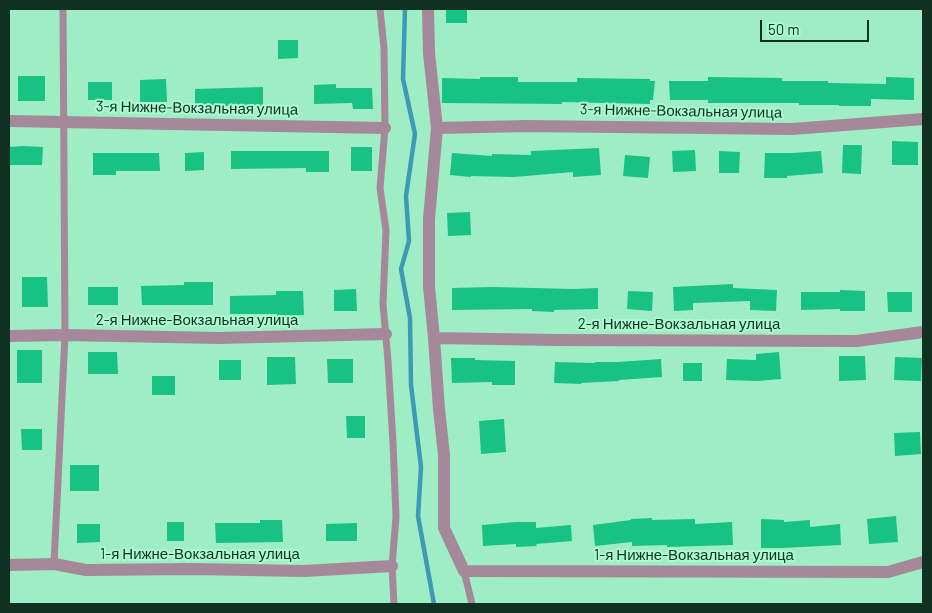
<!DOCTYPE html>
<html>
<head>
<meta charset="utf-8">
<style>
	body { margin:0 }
	#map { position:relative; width:932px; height:613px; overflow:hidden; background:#9eedc4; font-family:Barlow,sans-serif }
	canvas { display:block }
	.frame { position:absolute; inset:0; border:10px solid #103122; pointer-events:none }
	.scale { position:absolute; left:760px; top:20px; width:109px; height:22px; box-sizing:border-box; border:2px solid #103122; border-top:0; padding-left:6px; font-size:15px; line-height:18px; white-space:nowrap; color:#103122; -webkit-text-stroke:4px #abfad1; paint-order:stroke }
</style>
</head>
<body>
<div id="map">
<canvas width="932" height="613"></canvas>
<div class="frame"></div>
<div class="scale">50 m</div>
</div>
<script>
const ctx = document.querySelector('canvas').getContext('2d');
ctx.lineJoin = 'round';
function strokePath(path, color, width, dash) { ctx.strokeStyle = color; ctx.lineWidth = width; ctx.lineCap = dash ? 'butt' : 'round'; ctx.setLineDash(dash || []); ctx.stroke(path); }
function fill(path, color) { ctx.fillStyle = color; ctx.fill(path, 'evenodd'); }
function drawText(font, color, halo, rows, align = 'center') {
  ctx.font = font + ' Barlow,sans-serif'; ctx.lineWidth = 4; ctx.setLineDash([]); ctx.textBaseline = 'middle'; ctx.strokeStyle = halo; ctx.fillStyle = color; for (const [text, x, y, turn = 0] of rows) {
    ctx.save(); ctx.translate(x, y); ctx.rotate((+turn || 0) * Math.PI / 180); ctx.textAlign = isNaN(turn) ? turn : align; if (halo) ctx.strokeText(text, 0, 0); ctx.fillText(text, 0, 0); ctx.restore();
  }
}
strokePath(new Path2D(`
	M405 9 403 79 415 134 406 196 409 241 401 269 410 318 411 385 421 467 418 516 434 604`), '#3e99b4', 4.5);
fill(new Path2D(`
	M446 9H467V23H446Z
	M278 40H298V58L278 59Z
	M18 76H45V101H18Z
	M480 77H518V82H577V78L650 79V81H655L653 100H650V104L562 102V104L442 103V78L480 79Z
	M708 77 782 78V81H828V83L886 84V77L914 78V100L871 99V106H839V105H799V103H708V100H670L669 81H708Z
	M166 79 167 102H140V80Z
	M88 82H112V100H88Z
	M336 84V88H372L373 109H353L352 103 314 104V85Z
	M263 87V106H195V89Z
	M892 141 918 142V165H892Z
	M843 145H862L861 174 842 173Z
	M22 146 43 147 42 165H9V147Z
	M351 147H372V171H351Z
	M599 148 601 175 573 177V172L514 177 471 176V177L450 175 452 153 492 156V154L531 155V151Z
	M695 150 696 171 673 172 672 151Z
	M231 151H329V172H306V168L231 169Z
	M719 151 740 152 739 173H719Z
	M821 151 823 173 787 176V178H764L765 153H792Z
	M204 152V170L185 171V153Z
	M93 153H159L160 171H116V175H93Z
	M625 155 650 157 648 178 623 176Z
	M470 212 471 235 448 236 447 213Z
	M22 277H47L48 307H22Z
	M184 282H213V305H142L141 286 184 285Z
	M733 284V288L777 290 776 311 750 310V301L693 303V310L674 311 673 287Z
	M88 287H118V305H88Z
	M494 287 573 289 598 288V309L554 310V312L532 311V309L452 310V288Z
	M356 289 357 311H334V290Z
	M840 290 865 291V311H840V309L801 310V292H840Z
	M276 291H303L304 315 277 316V314H230V296L276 295Z
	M628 291 653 292 652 311 627 309Z
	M887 292H912V312H888Z
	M17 350H42V383H17Z
	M88 352H117L118 374H88Z
	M779 352 781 379 757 381 726 380 727 359 756 360V354Z
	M839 356H865L866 380 839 381Z
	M267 357H295L296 384 267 385Z
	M895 357 922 358 921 381 894 380Z
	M451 358H475V360L515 361V385H492V382L452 383Z
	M327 359H353V383H328Z
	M661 359 662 377 619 380V381L581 383V384L554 383 555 362 595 363V362H618Z
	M219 360H241V380H219Z
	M683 363H702V381H683Z
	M152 376H175V395H152Z
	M346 416H365V438H347Z
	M504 419 506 452 481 454 479 421Z
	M21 429H42V450H22Z
	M920 432 921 454 895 456 894 433Z
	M70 465H99V491H70Z
	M896 516 898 542 869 544 867 519Z
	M652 518V520L695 519V524L732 522 733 545 667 547V545L632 546V542L595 546 593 525 631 520V519Z
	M761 519 784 520V522L810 520V527L840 524 841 545 782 548H761Z
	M260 520H282L283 542 216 543 215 523H260Z
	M167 522H184V541H167Z
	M516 522H536V528L571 525 572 541 536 544 537 546 516 547V544L483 546 482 525Z
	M357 523V541H326V524Z
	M77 524H100V542L77 543Z`), '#17c284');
strokePath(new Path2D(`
	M380 9 384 48 385 128 380 188 386 230 383 304 388 361 393 442 396 517 392 566 394 604
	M54 564 65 335 63 9
	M464 571 472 604`), '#a58899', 7);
strokePath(new Path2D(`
	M428 9 429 53 437 128 429 219V287L434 338 439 409 444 455V528L464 571 888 572 923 562
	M9 121 385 128
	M437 128 526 126 792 129 923 119
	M9 336 65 335 219 338 386 334
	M434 338 557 340 857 341 923 332
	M9 565 54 564 86 570 193 569 304 571 392 566`), '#a58899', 12);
drawText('15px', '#103122', '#abfad1', [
	["3-я Нижне-Вокзальная улица",197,108,1],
	["3-я Нижне-Вокзальная улица",681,111,1],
	["2-я Нижне-Вокзальная улица",197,320],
	["2-я Нижне-Вокзальная улица",679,324],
	["1-я Нижне-Вокзальная улица",200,554],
	["1-я Нижне-Вокзальная улица",694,555]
]);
</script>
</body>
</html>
